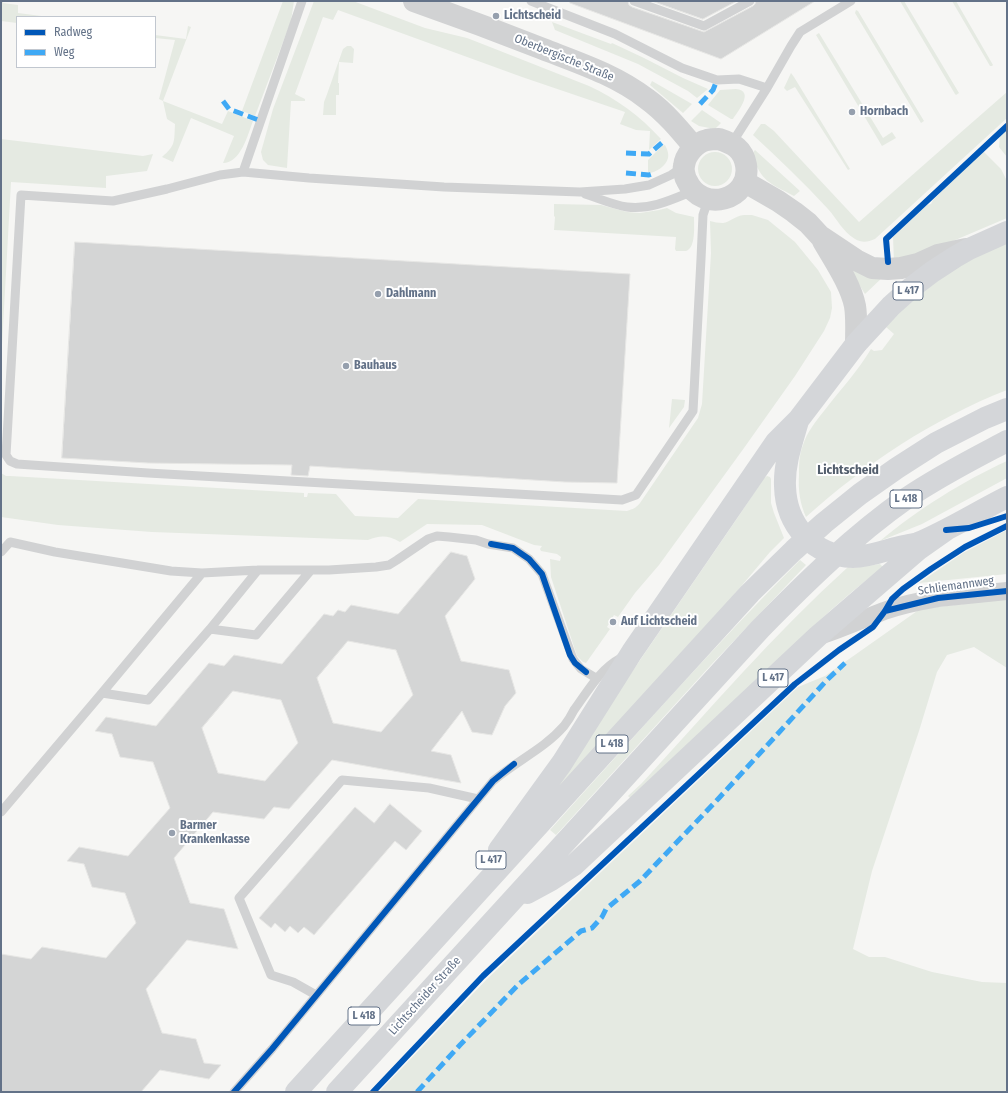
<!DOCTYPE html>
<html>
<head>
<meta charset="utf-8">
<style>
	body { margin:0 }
	#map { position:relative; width:1008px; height:1093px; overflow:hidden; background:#f6f6f4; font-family:"Fira Sans Condensed",sans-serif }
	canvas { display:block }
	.frame { position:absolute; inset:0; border:2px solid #637288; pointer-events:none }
	.legend { position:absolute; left:16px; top:16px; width:140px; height:52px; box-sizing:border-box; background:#fff; border:1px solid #c1c7cf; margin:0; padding:5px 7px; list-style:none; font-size:12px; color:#637288 }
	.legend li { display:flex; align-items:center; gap:8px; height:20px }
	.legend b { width:20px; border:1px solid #c1c7cf }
</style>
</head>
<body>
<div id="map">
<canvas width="1008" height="1093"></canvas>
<div class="frame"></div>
<ul class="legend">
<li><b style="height:5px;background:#0057b8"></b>Radweg</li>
<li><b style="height:5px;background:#3fa9f5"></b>Weg</li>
</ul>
</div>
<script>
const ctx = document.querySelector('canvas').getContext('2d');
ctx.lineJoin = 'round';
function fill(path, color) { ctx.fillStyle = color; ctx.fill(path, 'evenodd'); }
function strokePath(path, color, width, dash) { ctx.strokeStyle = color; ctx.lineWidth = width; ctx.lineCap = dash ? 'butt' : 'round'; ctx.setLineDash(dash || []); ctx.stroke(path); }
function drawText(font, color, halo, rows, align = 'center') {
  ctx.font = font + ' "Fira Sans Condensed",sans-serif'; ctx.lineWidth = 4; ctx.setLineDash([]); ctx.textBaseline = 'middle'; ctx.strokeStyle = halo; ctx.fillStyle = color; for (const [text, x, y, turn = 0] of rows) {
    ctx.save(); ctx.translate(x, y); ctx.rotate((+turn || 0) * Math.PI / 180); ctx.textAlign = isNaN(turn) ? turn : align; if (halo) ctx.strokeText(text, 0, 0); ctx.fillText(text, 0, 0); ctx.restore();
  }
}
fill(new Path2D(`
	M1 1H3V3L18 5V13L49 17H17V23L1 21Z
	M283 1H294L291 21 255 116 242 111Z
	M314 1H353L425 28 467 38 485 45 589 86C617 99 640 116 661 139L649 150 650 131 636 130 620 124 625 112 522 77 338 10 333 20 323 17 295 94 305 99V101H291L287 168 268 165 263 160 261 152 273 109Z
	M900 1H904L959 93 956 95 955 94Z
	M952 1H956L993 65 992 66H990Z
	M856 10 858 11 924 121 921 123 855 13Z
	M552 22 611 44 612 43 644 58 683 78 708 89 697 98 688 91 638 64 555 30Z
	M188 26 191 27 163 101 222 124 228 111 253 121C248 134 241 163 223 163L234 136 191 118 173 162 162 157C176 145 174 142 175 124L167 119 163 101 159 99 175 40 155 38V35L186 39Z
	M819 33 883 138 892 132 896 138 882 146 816 35Z
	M347 46H351L354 49 353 63 339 62 338 83H339V95H336V115H323L324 102 326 97 343 49Z
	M791 73 794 77 850 169 848 170 795 87 787 91 784 88Z
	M652 81 692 104 683 113 650 85Z
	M736 89C755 91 738 111 733 119H731L708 105 720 90Z
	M1007 92V118L875 239C868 242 862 243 855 239 843 232 837 219 828 209 804 183 779 159 753 135L761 124H765L774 131 859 222 935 155Z
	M702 110 721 123 715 129 699 126 691 121Z
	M1007 129V157L999 147 1000 135Z
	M1 139 143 156 153 154 147 171 106 176V188L11 182 1 363Z
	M665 145C667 149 669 153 668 158 666 166 656 173 648 173V160L662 146Z
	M755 150 800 191 794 196C770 183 761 182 752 154Z
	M983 151 1001 169 1007 181V218L920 255 894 262 893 237 927 205 931 204 933 200Z
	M698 169a17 17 0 1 1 34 0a17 17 0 1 1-34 0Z
	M554 204 601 205 627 212 640 213 659 210 667 208 676 213 694 217C694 226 696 248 686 251 683 251 679 251 676 251L675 249 676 237 554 230 555 217 554 216Z
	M744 215H752L768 220 795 242 818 270 831 292 832 308 830 318 824 331 795 376 744 448 659 565 635 593 618 617 614 615 607 627 610 629 586 663 583 662 577 656 551 577 550 559 560 561 561 557 557 554 541 551 540 549 542 546 534 545 482 525 427 524 400 542C388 535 380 535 368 540L152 532 58 525 1 517V473L6 476H10L304 493V497H307L308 493 336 494 355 516 398 518 418 499 627 511C633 509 636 508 640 503L698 418 702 404 711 253 710 221C714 222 718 223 723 223 730 222 735 216 744 215Z
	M1007 242V390C933 419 865 464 806 517 800 504 798 490 799 475 799 465 799 455 803 445 807 432 816 421 824 411 840 390 858 371 871 349L874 351 882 350 894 334 886 327C907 303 933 283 960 266 975 257 991 250 1007 242Z
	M848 267 883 277 865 294Z
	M672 399 685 400 684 407 669 428Z
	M1007 461V478L922 524 880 541C917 510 963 481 1007 461Z
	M767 476 770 477 771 479V503L774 513 784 538 770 552 722 609 548 799 564 771 736 520 764 478Z
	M1007 530V574L919 583 963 553Z
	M800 560 806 565 711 665 556 835 550 830C632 739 713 647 800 560Z
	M880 564 883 567 853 591 831 610 630 798 628 796 642 783C709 710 774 634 848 567L852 568Z
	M1007 599V668L974 647 947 655 937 672 919 731 891 814 872 871 853 949 869 957H885L932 972 982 982 1007 983V1092H379L487 979 798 687 825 676 920 609Z`), '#e5eae2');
const building = new Path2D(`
	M570 1H628L629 5 632 7 704 32 753 6 755 4 756 1H815L721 59 570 3Z
	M652 1H737L703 19Z
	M75 242 630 274 617 483 565 482 310 466 308 476 291 475 292 465 148 463 62 458Z
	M451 552 467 556 475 579 445 616 461 661 509 670 516 693 505 706 492 735 472 732 462 711 431 751 451 755 461 783 332 760 289 809 274 807 264 819 213 812 174 858 190 903 224 909 238 949 187 940 146 989 162 1033 196 1039 204 1063 221 1065 209 1079 160 1070 141 1092H1V954L31 959 42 947 106 958 136 923 125 893 92 887 84 864 67 861 79 847 128 856 170 808 153 762 120 757 112 734 95 731 106 717 156 726 209 663 224 666 234 655 282 664 324 614 333 616 338 610 345 612 351 605 398 614ZM348 641 396 650 413 695 381 732 333 723 317 678ZM233 691 281 700 298 743 265 781 218 773 202 728Z
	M390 804 422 831 406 850 395 841 314 935 304 927 298 933 290 926 285 932 275 923 271 928 259 918 355 807 374 823Z`);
fill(building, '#d4d5d5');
strokePath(building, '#e6e6e4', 1);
strokePath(new Path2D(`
	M531 1 615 34 682 68 717 80 739 79 767 88
	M634 1 704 26 750 1
	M732 143 767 88 791 46 800 32 851 1
	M683 167 671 175 649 185 625 189 580 192 444 187 309 178 243 172 220 175 167 189 113 201 21 195 6 455 10 461 17 464 148 473 622 500 636 495 693 411 701 259 703 215 708 200
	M243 172 302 1
	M585 194C598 198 613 205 627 207 650 210 671 200 693 191
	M1 552 10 542 55 552 171 571 202 573 258 570H329L376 567 389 565 397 560 428 539 437 536 449 537 476 540 488 544 513 548 529 559 542 574 573 659 581 669 596 678
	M210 629 256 635 311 570
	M102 693 148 700 210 629 258 570
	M1 812 102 693 202 573
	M316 995 293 982 271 975 239 898 342 780 429 788 478 799
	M234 1092 272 1049 493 781C516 761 544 749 564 726 568 721 571 716 574 710 588 691 599 670 621 658`), '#d1d2d3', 9);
strokePath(new Path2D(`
	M822 635C843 628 863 619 884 611 901 605 920 601 938 598L1007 591`), '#d1d2d3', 18);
strokePath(new Path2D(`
	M414 1C457 16 500 32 543 49 579 63 616 75 647 99 665 112 680 130 694 147
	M719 139C734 144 743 149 746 165 752 200 702 214 687 181 685 178 683 170 684 166 685 155 696 142 707 140 711 139 715 139 719 139Z
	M745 182 778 201 794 212 808 223 820 236 856 260 872 268 888 269 901 268 918 264 938 255 966 249
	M823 241C834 260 851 285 855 306 857 319 856 332 856 344`), '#d1d2d3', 22);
strokePath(new Path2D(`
	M798 421C792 442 784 464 785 486 786 525 813 556 853 557 867 557 881 552 895 548 902 546 911 545 918 543 949 530 977 512 1007 497
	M499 850 562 763 632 652 776 442 799 419 856 344 891 306 911 288 932 272 955 257 969 249 1007 232
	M527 893 551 880 574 865 818 636 919 549 946 530
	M296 1092 592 766 750 593 794 550 824 523 860 494 897 468 936 443 985 418 1007 409
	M337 1092 760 629C806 582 853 536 907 498 939 476 973 459 1007 441`), '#d4d6d9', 22);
strokePath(new Path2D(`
	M223 101 229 109 261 121
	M700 104 713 90 717 80
	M626 153 649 154 665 140
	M626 173 649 175 655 173
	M417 1092 460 1045 519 984 581 931 592 928 602 917 606 909 640 881 719 798 827 680 845 663`), '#3fa9f5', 5, [10, 5]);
strokePath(new Path2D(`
	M888 262 886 239 1007 126
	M946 530 969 528 1007 516
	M491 544 513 548 529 559 542 574 570 655 575 663 586 672
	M885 611 938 598 1007 591
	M234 1092 272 1049 493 781 514 764
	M373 1092 483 976 795 684 839 650 873 627 885 611 892 599 903 589 931 569 965 547 1007 526`), '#0057b8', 6);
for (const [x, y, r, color] of [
	[496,16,4,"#96a0ae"],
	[852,112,4,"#96a0ae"],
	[378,294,4,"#96a0ae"],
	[346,366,4,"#96a0ae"],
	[613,622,4,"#96a0ae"],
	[172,833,4,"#96a0ae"]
]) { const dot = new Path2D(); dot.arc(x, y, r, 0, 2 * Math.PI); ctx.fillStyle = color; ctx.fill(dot); strokePath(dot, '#fff', 1.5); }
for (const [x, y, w] of [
	[908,291,30],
	[906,499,32],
	[773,678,30],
	[612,744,32],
	[491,860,30],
	[364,1016,32]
]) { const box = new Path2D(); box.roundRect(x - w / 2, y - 9, w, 18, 3); ctx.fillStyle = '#fff'; ctx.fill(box); strokePath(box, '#637288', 1); }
drawText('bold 11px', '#637288', null, [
	["L 417",908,291],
	["L 418",906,499],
	["L 417",773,678],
	["L 418",612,744],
	["L 417",491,860],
	["L 418",364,1016]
]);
drawText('bold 12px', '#637288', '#fff', [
	["Lichtscheid",504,16],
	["Hornbach",860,112],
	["Dahlmann",386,294],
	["Bauhaus",354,366],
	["Auf Lichtscheid",621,622],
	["Barmer",180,826],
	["Krankenkasse",180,840]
], 'left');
drawText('12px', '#637288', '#fff', [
	["Oberbergische Straße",564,58,22],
	["Schliemannweg",956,586,-8],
	["Lichtscheider Straße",425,996,-48]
]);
drawText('bold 13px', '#525d6c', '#fff', [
	["Lichtscheid",848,470]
]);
</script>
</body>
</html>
